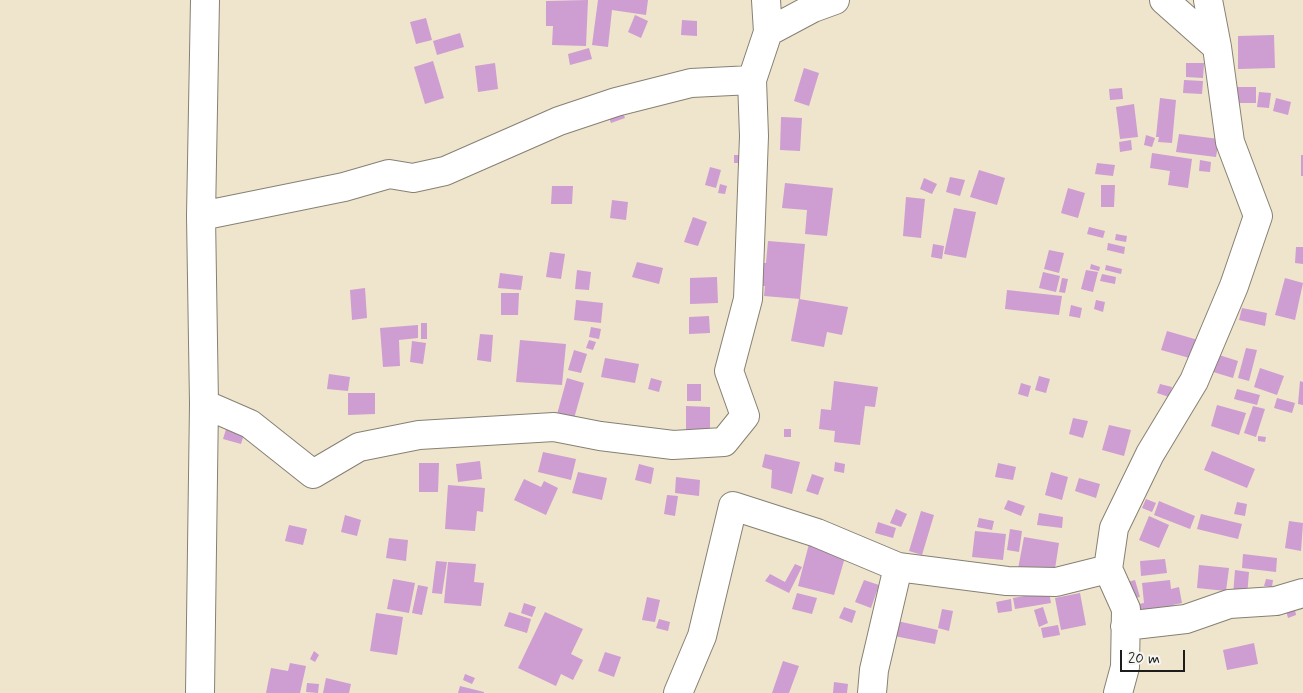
<!DOCTYPE html>
<html>
<head>
<meta charset="utf-8">
<style>
	body { margin:0 }
	#map { position:relative; width:1303px; height:693px; overflow:hidden; background:#efe5cc; font-family:Mynerve,sans-serif }
	canvas { display:block }
	.scale { position:absolute; left:1120px; top:650px; width:65px; height:22px; box-sizing:border-box; border:2px solid #1c1c1c; border-top:0; padding-left:6px; font-size:15px; line-height:18px; white-space:nowrap; color:#1c1c1c; -webkit-text-stroke:4px #f6f6f2; paint-order:stroke }
</style>
</head>
<body>
<div id="map">
<canvas width="1303" height="693"></canvas>
<div class="scale">20 m</div>
</div>
<script>
const ctx = document.querySelector('canvas').getContext('2d');
ctx.lineJoin = 'round';
function fill(path, color) { ctx.fillStyle = color; ctx.fill(path, 'evenodd'); }
function strokePath(path, color, width, dash) { ctx.strokeStyle = color; ctx.lineWidth = width; ctx.lineCap = dash ? 'butt' : 'round'; ctx.setLineDash(dash || []); ctx.stroke(path); }
fill(new Path2D(`
	M588 0 586 46 552 45 553 26H546V1Z
	M598 0H648L646 15 612 10 608 47 592 45Z
	M635 15 648 21 641 38 628 32Z
	M426 18 432 40 416 44 410 22Z
	M682 20 697 21V36L681 35Z
	M460 33 464 47 437 55 433 41Z
	M1274 35 1275 68 1238 69V36Z
	M589 48 592 59 570 65 568 54Z
	M433 61 444 98 425 104 414 67Z
	M495 63 498 89 478 92 475 66Z
	M1186 63H1204L1203 78 1186 77Z
	M804 68 819 73 809 106 794 101Z
	M1184 80 1203 81 1202 94 1183 93Z
	M1234 87H1256V103H1234Z
	M1122 88 1123 99 1110 100 1109 89Z
	M1259 92 1271 93 1269 108 1257 107Z
	M1160 98 1176 100 1172 143 1158 142 1159 137H1156Z
	M1276 98 1291 102 1288 115 1273 111Z
	M1134 104 1138 137 1120 139 1116 107Z
	M621 107 625 118 611 123 607 112Z
	M781 117 802 118 800 151 780 150Z
	M1179 134 1219 139 1216 157 1176 152Z
	M1146 135 1155 138 1152 147 1144 145Z
	M1131 140 1132 150 1120 152 1119 142Z
	M1152 153 1192 159 1188 188 1168 185 1170 171 1150 168Z
	M734 155H744V163H734Z
	M1301 155H1303V176H1301Z
	M1200 160 1211 162 1210 172 1199 171Z
	M1097 163 1115 165 1113 176 1095 174Z
	M710 167 721 170 716 188 705 185Z
	M979 170 1005 178 997 205 970 197Z
	M950 177 965 180 960 196 946 192Z
	M924 178 937 184 932 194 920 189Z
	M785 183 833 188 827 236 805 234 807 210 782 208Z
	M720 184 727 186 725 194 718 193Z
	M1101 185H1115L1114 207H1101Z
	M552 186H573L572 204H551Z
	M1068 188 1085 193 1078 218 1061 213Z
	M906 197 925 199 921 238 903 236Z
	M612 200 628 202 626 220 610 218Z
	M954 208 976 212 966 258 944 254Z
	M693 217 707 222 698 246 684 242Z
	M1089 227 1105 231 1103 238 1087 234Z
	M1116 234 1127 236 1126 242 1115 240Z
	M768 241 805 244 800 299 764 296 765 286H758L760 263H766Z
	M1108 243 1125 247 1124 254 1107 250Z
	M933 244 944 246 942 259 931 257Z
	M1296 247H1303V264L1295 263Z
	M1049 250 1064 253 1059 273 1044 269Z
	M550 252 565 254 561 279 546 277Z
	M637 262 663 268 659 284 632 277Z
	M1091 264 1100 267 1099 271 1090 269Z
	M1106 265 1122 269 1121 274 1105 270Z
	M577 270 591 272 589 290 575 289Z
	M1086 270 1098 272 1093 292 1081 289Z
	M1043 272 1060 276 1056 292 1039 288Z
	M500 273 523 276 521 290 498 288Z
	M1102 274 1116 277 1115 284 1100 281Z
	M717 277 718 303 690 304V278Z
	M1062 278 1068 279 1065 293 1059 292Z
	M1285 278 1303 283 1295 320 1275 315Z
	M365 288 367 318 352 320 350 290Z
	M1007 290 1062 296 1059 315 1005 309Z
	M501 293H519L518 315H501Z
	M799 299 848 307 842 335 827 332 824 347 791 341Z
	M576 300 603 303 601 323 574 320Z
	M1096 300 1105 302 1103 312 1094 309Z
	M1071 305 1082 308 1080 318 1069 316Z
	M1242 308 1267 313 1265 326 1239 320Z
	M709 316 710 333 689 334V317Z
	M421 323H427V339H421Z
	M418 325V338L399 340 400 366 383 367 380 328Z
	M591 327 601 329 599 339 589 337Z
	M1167 331 1198 340 1193 359 1161 350Z
	M480 334 493 335 491 362 477 360Z
	M520 340 566 344 562 385 516 382Z
	M589 340 596 342 593 350 586 348Z
	M412 341 426 343 423 364 410 362Z
	M1246 348 1257 350 1249 381 1238 378Z
	M574 350 587 354 581 373 568 370Z
	M1216 354 1238 361 1233 378 1210 371Z
	M605 358 639 364 635 383 601 377Z
	M1260 368 1284 376 1277 395 1254 387Z
	M329 374 350 377 348 391 327 389Z
	M1039 376 1050 379 1046 393 1035 390Z
	M567 378 584 383 573 422 556 418Z
	M651 378 662 381 659 392 648 389Z
	M834 381 878 387 875 407 865 406 860 445 834 442 835 431 819 429 821 409 831 410Z
	M1300 381 1303 382V405L1298 404Z
	M1021 383 1031 386 1028 397 1018 394Z
	M687 384H701V401H687Z
	M1160 384 1172 387 1169 397 1157 393Z
	M1237 389 1260 395 1257 405 1234 399Z
	M348 393H375V414L348 415Z
	M1277 398 1295 403 1292 413 1274 408Z
	M1217 405 1246 413 1239 435 1211 426Z
	M686 406 710 407V436L686 435Z
	M1253 406 1265 409 1256 437 1244 433Z
	M1073 418 1088 421 1083 438 1069 434Z
	M1109 425 1131 430 1124 456 1102 450Z
	M227 426 245 431 241 444 223 439Z
	M784 429H791V437H784Z
	M1258 436 1266 437 1265 442 1258 441Z
	M1212 451 1255 469 1247 488 1204 470Z
	M543 452 576 459 571 480 538 472Z
	M765 454 800 462 792 494 771 488 772 470 762 467Z
	M480 461 482 479 458 482 456 464Z
	M835 462 845 464 844 473 834 471Z
	M419 463H439L438 492H419Z
	M998 463 1016 467 1013 480 995 477Z
	M639 464 654 468 651 484 635 480Z
	M578 472 607 478 602 500 572 493Z
	M1051 472 1068 477 1062 500 1045 495Z
	M812 474 824 478 818 495 806 491Z
	M676 477 700 480 699 496 675 493Z
	M1079 478 1100 484 1096 498 1075 491Z
	M524 479 541 487 544 481 558 488 546 515 514 500Z
	M448 485 485 488 483 512 477 511 475 531 445 529Z
	M667 495 678 496 675 516 664 514Z
	M1146 499 1156 503 1152 512 1142 508Z
	M1008 500 1025 506 1021 516 1004 509Z
	M1159 501 1195 516 1190 529 1154 515Z
	M1237 502 1247 504 1245 516 1234 514Z
	M896 509 907 514 901 527 890 523Z
	M921 511 934 515 922 555 909 551Z
	M1039 513 1063 517 1062 528 1037 525Z
	M1201 514 1242 524 1238 539 1197 529Z
	M345 515 361 520 357 536 341 532Z
	M1149 516 1169 525 1159 548 1139 540Z
	M979 518 994 521 992 530 977 527Z
	M1289 521 1303 523 1301 551 1285 548Z
	M878 522 896 528 893 538 875 533Z
	M289 525 307 529 303 545 285 541Z
	M1010 529 1022 531 1019 552 1007 550Z
	M975 531 1006 534 1003 560 972 557Z
	M1024 537 1059 543 1054 575 1018 569Z
	M389 538 408 540 406 561 386 558Z
	M809 544 846 554 834 595 798 586Z
	M1243 554 1277 558 1276 572 1242 568Z
	M1165 559 1167 573 1141 576 1140 561Z
	M436 561 447 562 442 594 432 593Z
	M448 562 476 564 474 582 484 583 481 606 444 603Z
	M795 564 802 567 789 593 765 581 770 574 785 582Z
	M1199 565 1229 568 1226 591 1197 588Z
	M1235 570 1249 572 1247 596 1233 595Z
	M393 579 415 583 409 613 387 609Z
	M1266 579 1273 580 1272 587 1264 586Z
	M864 580 879 585 871 608 855 602Z
	M1135 580 1140 597 1134 598 1123 583Z
	M1170 580 1171 589 1179 587 1182 603 1173 605 1174 613 1140 617 1139 604 1144 603 1142 583Z
	M418 585 428 587 422 615 412 613Z
	M1049 592 1051 603 1015 609 1013 598Z
	M797 593 817 598 812 614 792 609Z
	M1080 593 1086 625 1061 630 1055 598Z
	M647 597 660 600 655 622 642 620Z
	M1011 599 1012 611 998 613 996 602Z
	M524 603 536 607 532 617 521 613Z
	M1294 605 1296 615 1288 618 1285 607Z
	M844 607 856 611 852 623 839 618Z
	M1043 607 1048 623 1039 627 1034 610Z
	M942 609 953 611 949 631 938 628Z
	M509 612 531 619 527 633 504 626Z
	M545 612 583 629 571 654 583 660 573 680 561 674 556 686 518 668Z
	M376 613 403 617 397 655 370 651Z
	M659 619 670 622 668 631 656 628Z
	M897 621 938 630 935 644 894 636Z
	M1058 625 1060 635 1043 638 1041 628Z
	M1254 643 1258 664 1227 670 1223 650Z
	M314 651 319 655 315 662 310 659Z
	M605 652 621 657 614 677 598 671Z
	M783 661 799 666 789 693H772Z
	M290 663 306 666 300 693H266L271 668 288 671Z
	M465 674 475 678 472 684 463 680Z
	M326 678 351 684 349 693H323Z
	M834 682 848 684 847 693H833Z
	M307 683 319 684 318 693 306 692Z
	M460 686 484 692V693H458Z`), '#ce9dd1');
const minor = new Path2D(`
	M766 0 768 32
	M1164 0 1217 47
	M201 216 344 187 389 174 413 178 445 171 559 121 616 102 691 83 752 80
	M204 404 250 424 313 474 359 447 419 435 554 427 600 436 673 445 724 442 745 416 729 371 748 299 754 136 752 80 768 32 813 8 835 0
	M1108 569 1126 609 1125 667 1118 693
	M1125 626 1186 619 1229 604 1276 601 1303 593
	M200 693 204 404 201 216 205 0
	M678 693 702 636 733 506 817 533 898 567 1007 581 1056 582 1108 569 1114 528 1150 454 1194 381 1234 286 1258 216 1230 142 1217 47 1208 0
	M872 693 874 670 898 567`);
strokePath(minor, '#868074', 30);
strokePath(minor, '#fff', 28);
</script>
</body>
</html>
